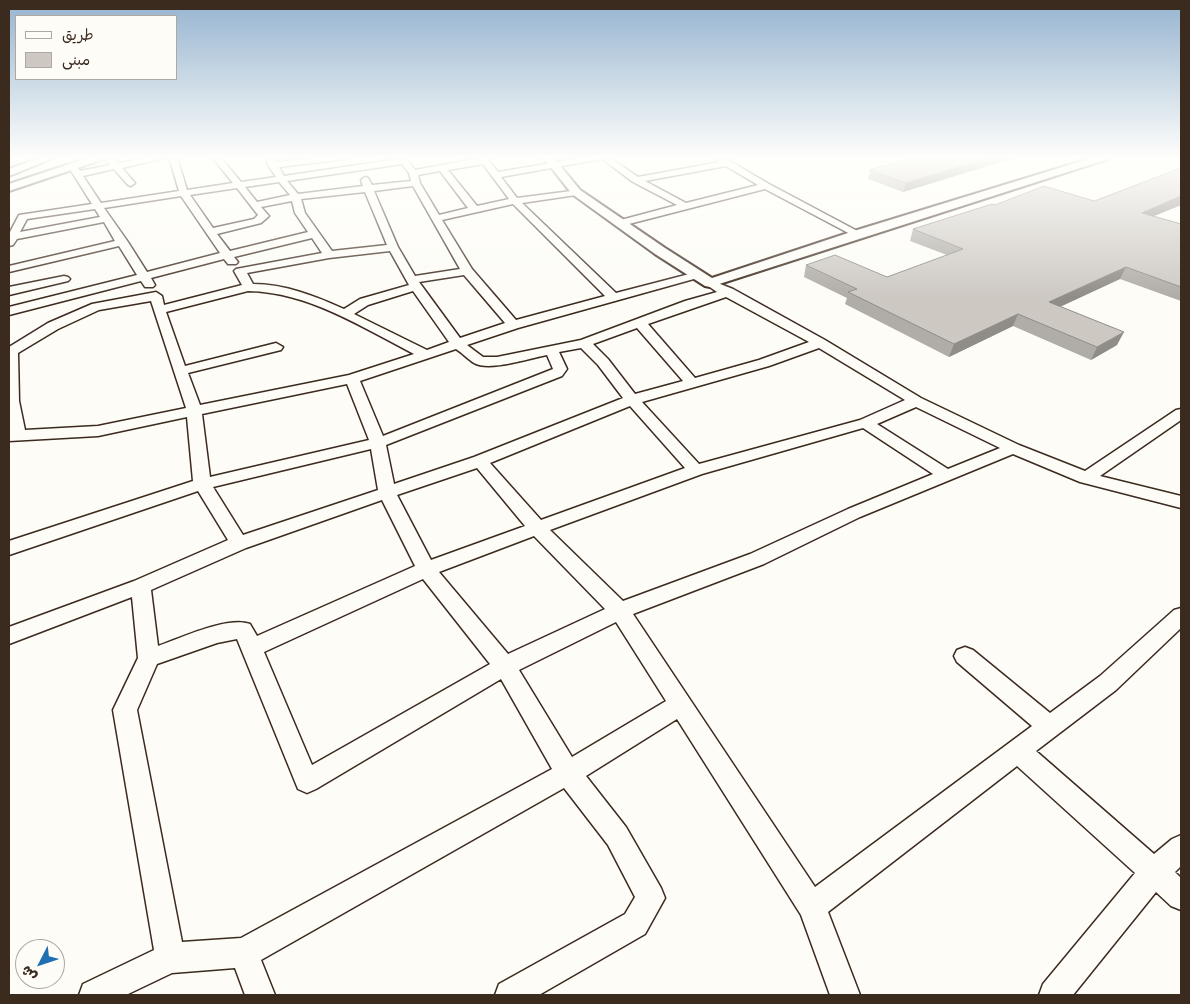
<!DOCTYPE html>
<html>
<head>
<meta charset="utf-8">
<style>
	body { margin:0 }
	#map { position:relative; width:1190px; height:1004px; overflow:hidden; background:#fdfcf7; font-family:Sriracha,"Playpen Sans Arabic",sans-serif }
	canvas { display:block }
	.frame { position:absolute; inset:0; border:10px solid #3b2a1e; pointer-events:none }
	.legend { position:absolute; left:15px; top:15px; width:162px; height:65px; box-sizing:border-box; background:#fdfcf7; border:1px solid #afa8a0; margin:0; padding:6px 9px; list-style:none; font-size:15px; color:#3b2a1e }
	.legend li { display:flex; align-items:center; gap:10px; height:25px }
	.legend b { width:25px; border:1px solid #afa8a0 }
	.north { position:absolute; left:15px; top:939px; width:50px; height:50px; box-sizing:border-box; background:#fdfcf7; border:1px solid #afa8a0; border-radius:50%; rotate:229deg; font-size:14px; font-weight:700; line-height:20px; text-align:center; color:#3b2a1e }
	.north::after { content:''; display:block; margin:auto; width:18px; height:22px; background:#1f6fb2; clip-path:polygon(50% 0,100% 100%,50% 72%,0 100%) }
</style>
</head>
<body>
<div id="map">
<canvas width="1190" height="1004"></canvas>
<div class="frame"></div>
<ul class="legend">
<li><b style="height:6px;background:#fdfcf7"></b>طريق</li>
<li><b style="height:14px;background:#cdc8c2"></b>مبنى</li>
</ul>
<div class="north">ش</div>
</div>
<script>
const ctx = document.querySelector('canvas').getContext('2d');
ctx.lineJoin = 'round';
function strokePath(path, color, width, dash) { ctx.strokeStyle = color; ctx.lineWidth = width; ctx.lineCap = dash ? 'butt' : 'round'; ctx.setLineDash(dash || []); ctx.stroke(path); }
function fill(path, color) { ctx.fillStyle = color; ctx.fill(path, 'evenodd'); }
const minor = new Path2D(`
	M106 157H112L118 163 153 157H168L122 168 135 183 131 186 128 185 114 169 83 176 101 203 179 191 169 157H177L187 190 233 183 212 157H220L241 182 276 177 268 165 266 157H274L277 162 326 157H350L346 159 279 167 284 176 398 159 397 157H405L415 170 486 157 498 172 588 157H609L638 177 720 162 715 158 723 157 769 184 863 234 862 236H854L765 189 621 226 617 225V221L677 205 633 182 602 159 501 177 517 198 579 190 581 192 576 195 522 203 616 293 697 272 703 275 701 277 518 328 467 345 483 357H497L581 340 685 301 717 292 704 283 710 280 733 289 825 340 921 398 1019 445 1085 471 1176 410 1181 409V420L1100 476 1181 496V508L1080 482 1013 454 860 517 764 564 633 614 815 887 1032 726 957 662 954 656 957 650 965 647 973 650 1050 713 1100 676 1174 610 1181 608V628L1116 690 1036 751 1154 854 1172 839 1181 835V866L1175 872 1181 878V910L1171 906 1156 892 1073 995H1039L1043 984 1135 873 1017 766 828 912 860 995H830L801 915 677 719 586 776 626 827 661 888 665 898 645 934 539 995H495L499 984 625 914 635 897 608 845 564 788 261 960 275 995H245L235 968 172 973 126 995H79L83 984 154 950 113 710 138 658 132 597 9 644V627L134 581 228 540 198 491 9 555V541L193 481 187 417 98 436 9 441V347L48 323 92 304 156 292 162 296 164 305 242 285 234 271 236 269 322 253 312 238 234 257 238 262 236 264H228L224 259 151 278 155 285 153 287H145L141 281 9 315V307L137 275 119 246 9 272V266L115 241 104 222 17 239 13 245 9 246V234L19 215 92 204 68 166 75 164 80 171 110 165 105 159ZM402 164 409 173 411 181 372 185 368 178 365 177 361 180 363 186 298 194 287 181ZM483 164 509 199 477 206 448 170ZM726 166 758 185 686 203 645 181ZM440 171 468 208 439 215 420 183 418 175ZM279 182 290 195 257 202 245 187ZM413 186 460 269 415 276 398 247 374 191ZM237 188 258 215 254 219 213 228 190 195ZM365 192 387 245 332 251 305 213 301 199ZM181 196 220 253 147 272 128 242 104 208ZM292 201 295 213 308 232 230 251 217 234 261 223 269 216 261 207ZM513 204 605 296 516 320 472 269 442 220ZM95 209 100 217 20 232 27 219ZM390 251 409 285 360 299 344 309C315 296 285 284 253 284L247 273 329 258ZM464 275 505 323 460 338 419 282ZM248 291C308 292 362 327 414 354L349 375 200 405 188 373 281 350 283 347 276 343 185 366 166 312ZM413 291 449 342 427 350 354 314 368 305ZM726 297 809 342 759 360 695 378 648 324ZM151 301 186 408 98 426 25 430 19 401 18 353 58 329 99 310ZM637 328 683 381 635 394 608 359 593 344ZM581 348 598 365 623 398 474 457 394 484 386 445 562 376 567 369 559 352ZM819 348 905 400 860 420 699 464 642 402 769 366ZM456 349C462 353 468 359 474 363 489 372 530 358 547 355L553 369 383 436 360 381ZM347 384 369 440 210 477 202 414ZM630 406 685 468 541 520 490 463ZM916 407 1000 448 948 469 877 424ZM863 428 933 474 848 509 750 554 623 601 550 530 702 474ZM371 449 378 490 243 535 213 487ZM477 468 525 526 431 560 397 495ZM382 500 415 566 257 636 250 624C227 616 181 638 158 646L151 590 246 548ZM534 536 605 609 508 654 439 572ZM423 579 490 664 312 765 264 652ZM616 622 666 701 572 757 519 670ZM237 639 298 789 307 793 316 789 501 679 552 769 241 938 182 942 137 710 157 664 217 643Z
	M64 276 68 277 70 279 68 281 9 295V287Z`);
const tertiary = new Path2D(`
	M43 157H56L9 176V169Z
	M91 157H105L104 159 9 191V184Z
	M543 157H553L580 190 665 248 712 278 854 231 1095 157H1109L1108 159 710 287 705 286 655 254 572 194Z`);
strokePath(minor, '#3b2a1e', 3);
strokePath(tertiary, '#3b2a1e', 4);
fill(minor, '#fdfcf7');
fill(tertiary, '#fdfcf7');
fill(new Path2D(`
	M917 157H1017L903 192 868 179 870 170Z
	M1181 168V205L1154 216 1181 224V301L1120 279 1060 307 1117 345 1091 360 1013 326 949 357 845 304 847 298 804 277 806 265 887 277 947 255 910 241 913 229 995 205 1094 201Z`), '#b0aca7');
fill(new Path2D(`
	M992 157H1017L903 192 906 183Z
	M1181 196V205L1137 223 1142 213Z
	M1126 267 1120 279 1044 314 1049 302Z
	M1018 314 1013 326 949 357 954 344Z
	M1124 332 1117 345 1091 360 1097 347Z`), '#908c88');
const building = new Path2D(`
	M917 157H992L906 183 870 170Z
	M1181 168V196L1142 213 1181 224V287L1126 267 1049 302 1124 332 1097 347 1018 314 954 344 848 292 857 289 806 265 835 255 887 277 963 249 913 229 992 204 995 205 1044 186 1094 201Z`);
fill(building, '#cdc8c2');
strokePath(building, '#908c88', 1);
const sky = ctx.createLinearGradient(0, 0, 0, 297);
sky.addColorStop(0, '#96b4d0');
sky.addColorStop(0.53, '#fefefb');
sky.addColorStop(1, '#fefefb00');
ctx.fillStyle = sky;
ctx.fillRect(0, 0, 1190, 297);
</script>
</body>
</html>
